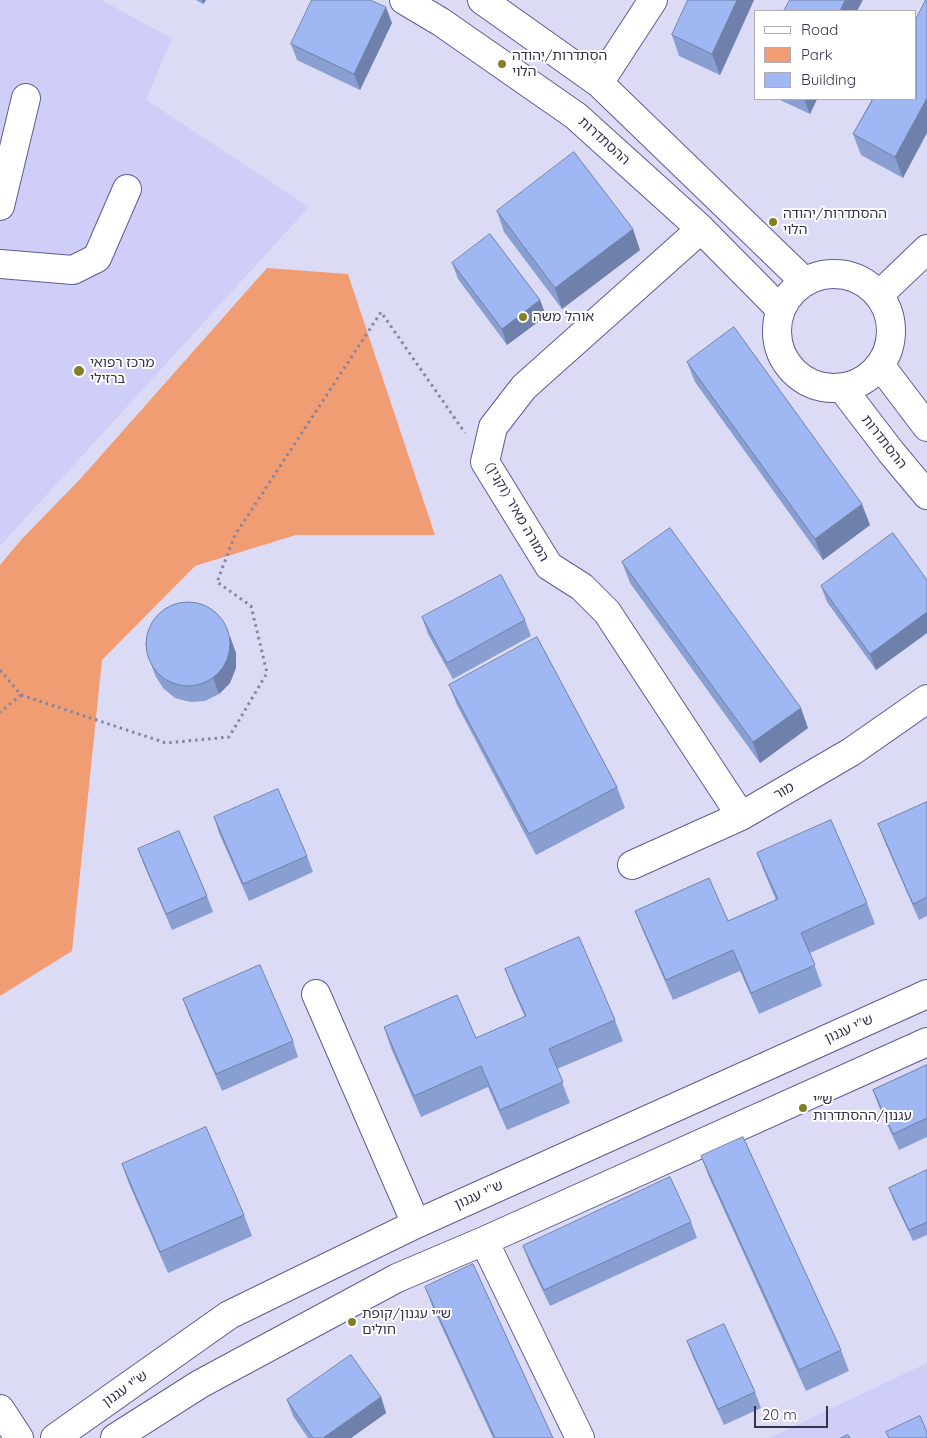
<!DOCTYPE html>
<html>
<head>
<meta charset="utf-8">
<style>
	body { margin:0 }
	#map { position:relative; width:927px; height:1438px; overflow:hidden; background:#dcdbf5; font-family:Quicksand,sans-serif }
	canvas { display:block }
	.legend { position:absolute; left:754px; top:10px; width:162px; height:90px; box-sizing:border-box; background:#fff; border:1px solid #aeadb7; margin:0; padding:6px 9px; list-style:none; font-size:15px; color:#35334c }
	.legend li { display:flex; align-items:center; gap:10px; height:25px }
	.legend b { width:25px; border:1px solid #aeadb7 }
	.scale { position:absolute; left:754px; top:1406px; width:74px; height:22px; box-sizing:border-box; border:2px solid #35334c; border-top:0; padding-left:6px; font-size:15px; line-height:18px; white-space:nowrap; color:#35334c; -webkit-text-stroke:4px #fff; paint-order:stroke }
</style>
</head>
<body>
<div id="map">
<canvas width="927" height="1438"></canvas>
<ul class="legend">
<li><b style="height:6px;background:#fff"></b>Road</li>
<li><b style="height:14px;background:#f19d74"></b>Park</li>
<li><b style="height:14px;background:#9fb8f3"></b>Building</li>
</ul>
<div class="scale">20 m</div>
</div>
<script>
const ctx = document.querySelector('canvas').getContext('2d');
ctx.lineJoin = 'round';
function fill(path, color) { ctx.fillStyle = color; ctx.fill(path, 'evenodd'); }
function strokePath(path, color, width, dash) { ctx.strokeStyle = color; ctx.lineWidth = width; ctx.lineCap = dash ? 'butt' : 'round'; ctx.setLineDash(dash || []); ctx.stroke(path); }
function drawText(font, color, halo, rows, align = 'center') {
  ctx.font = font + ' Quicksand,"Noto Sans Hebrew",sans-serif'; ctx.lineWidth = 4; ctx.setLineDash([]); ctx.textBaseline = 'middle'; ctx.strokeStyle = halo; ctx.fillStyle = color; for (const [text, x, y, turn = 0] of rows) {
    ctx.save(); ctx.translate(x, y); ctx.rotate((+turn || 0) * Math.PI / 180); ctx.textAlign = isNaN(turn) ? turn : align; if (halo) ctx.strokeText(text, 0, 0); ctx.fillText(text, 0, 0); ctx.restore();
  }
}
fill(new Path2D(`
	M0 0H101L172 38 146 100 309 207 0 546Z
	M927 1363V1438H769Z`), '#cfcef9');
fill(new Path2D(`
	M267 268 348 274 435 535H296L195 566 102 660 72 951 0 996V565L21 540 82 477Z`), '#f19d74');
const minor = new Path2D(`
	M404 0 441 22 576 116 701 229 781 310
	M482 0 599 83 805 282
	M599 83 653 0
	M0 206 26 98
	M701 229 524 387 493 427 485 462 549 566 582 587 607 612 741 816
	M0 264 73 270 97 258 127 189
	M777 331a57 57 0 1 1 114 0a57 57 0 1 1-114 0Z
	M879 295 927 249
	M880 365 927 427
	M842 388 891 452 927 495
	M632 865 741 816 851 752 927 699
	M316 994 416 1224
	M484 1241 580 1438
	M0 1409 19 1438
	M55 1438 229 1315 416 1224 927 994
	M115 1438 200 1384 397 1278 484 1241 927 1042`);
strokePath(minor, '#605b93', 30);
strokePath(new Path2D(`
	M0 670 21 695 0 712
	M21 695 166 743 229 737 267 673 251 606 217 582 235 535 381 312 465 433`), '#86849e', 3, [2.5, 4]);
strokePath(minor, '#fff', 28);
fill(new Path2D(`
	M196 0H206L203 4Z
	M754 0 720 75 679 56 672 35Z
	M926 0 903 178 861 155 853 134Z
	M392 23 360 90 297 60 291 44Z
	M778 99H817L810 114Z
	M497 211 640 250 562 309 504 232Z
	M452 263 540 300 546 316 507 345 458 279Z
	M687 362 870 525 823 560 695 382Z
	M622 562 808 728 760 763 630 583Z
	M927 580V633L876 670 827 602 821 586Z
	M422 617 525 620 531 636 453 679 428 634Z
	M236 653V668L230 683 219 694 205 701 190 702 175 698 163 688 155 675 149 658Z
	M449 685 617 787 625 808 536 855 457 705Z
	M927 802V916L919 920 884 840 878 824Z
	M214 817 307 856 313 872 249 901 219 833Z
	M138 849 207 896 213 912 172 930 144 865Z
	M757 853 867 903 875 924 810 953 822 986 759 1014 740 971 673 1000 643 931 635 911 728 921 776 900 765 874Z
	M505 969 615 1020 623 1041 557 1069 570 1103 507 1130 488 1087 421 1117 391 1048 384 1027 476 1038 525 1017 513 990Z
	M183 999 293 1041 298 1057 222 1091 189 1015Z
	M927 1065V1137L899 1150 879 1107 873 1090Z
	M701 1156 841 1350 849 1371 806 1391 709 1177Z
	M122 1164 244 1215 252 1236 168 1273 129 1184Z
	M927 1171V1235L913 1241 893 1199 889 1188Z
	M691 1222 697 1238 550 1306 529 1262 523 1246Z
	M425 1287 553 1438H493L433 1308Z
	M687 1341 755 1392 761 1408 724 1425 693 1357Z
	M381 1397 386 1413 351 1438H308L293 1416 287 1400Z`), '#899ed1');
fill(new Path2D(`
	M202 0H206L203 4Z
	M737 0H754L720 75 712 54Z
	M845 0H863L857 11H840Z
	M386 7 392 23 360 90 354 74Z
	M927 98V133L903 178 895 157Z
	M804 99H817L810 114Z
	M633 229 640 250 562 309 555 288Z
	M540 300 546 316 507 345 502 329Z
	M862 504 870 525 823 560 815 539Z
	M927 612V633L876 670 870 654Z
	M230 636 236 653V668L230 683 219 694 213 678Z
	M801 708 808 728 760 763 753 742Z
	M381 1397 386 1413 351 1438H323Z`), '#6f81aa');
const building = new Path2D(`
	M312 0H370L386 7 354 74 291 44Z
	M688 0H737L712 54 672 35Z
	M790 0H845L840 11H784Z
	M926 0H927V98L895 157 853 134 873 99H916V19Z
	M574 152 633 229 555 288 497 211Z
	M490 234 540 300 502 329 452 263Z
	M734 327 862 504 815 539 687 362Z
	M670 528 801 708 753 742 622 562Z
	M893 533 927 580V612L870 654 821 586Z
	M501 575 525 620 447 663 422 617Z
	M146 644a42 42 0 1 1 84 0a42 42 0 1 1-84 0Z
	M537 637 617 787 529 834 449 685Z
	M278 789 307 856 243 884 214 817Z
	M927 802V897L913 904 878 824Z
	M831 820 867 903 801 933 815 965 751 993 733 950 666 980 635 911 709 878 728 921 778 899 757 853Z
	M179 831 207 896 166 914 138 849Z
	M579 937 615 1020 549 1049 563 1082 500 1110 481 1066 414 1096 384 1027 457 995 476 1038 526 1016 505 969Z
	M260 965 293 1041 216 1074 183 999Z
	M927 1065V1118L893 1134 873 1090Z
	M206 1127 244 1215 160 1252 122 1164Z
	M743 1137 841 1350 799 1370 701 1156Z
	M927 1170V1222L909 1230 889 1188Z
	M670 1177 691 1222 544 1290 523 1246Z
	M473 1264 553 1438H495L425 1287Z
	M724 1324 755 1392 718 1409 687 1341Z
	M351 1355 381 1397 323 1438H313L287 1400Z
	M920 1416 927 1432V1438H889L886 1432Z
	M848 1435 850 1438H841Z`);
fill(building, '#9fb8f3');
strokePath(building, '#6f81aa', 1);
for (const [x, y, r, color] of [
	[502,64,5,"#827e26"],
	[773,222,5,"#827e26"],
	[523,317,5,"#827e26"],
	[79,371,6,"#827e26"],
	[803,1108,5,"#827e26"],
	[352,1322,5,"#827e26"]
]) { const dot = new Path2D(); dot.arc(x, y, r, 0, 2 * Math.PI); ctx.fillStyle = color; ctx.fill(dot); strokePath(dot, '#fff', 2); }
drawText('14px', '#35334c', '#fff', [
	["הסתדרות/יהודה",512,56],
	["הלוי",512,72],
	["ההסתדרות/יהודה",783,214],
	["הלוי",783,230],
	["אוהל משה",533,317],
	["מרכז רפואי",90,363],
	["ברזילי",90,379],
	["ש״י",813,1100],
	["עגנון/ההסתדרות",813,1116],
	["ש״י עגנון/קופת",362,1314],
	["חולים",362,1330]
], 'left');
drawText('14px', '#35334c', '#fff', [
	["ההסתדרות",604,141,42],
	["ההסתדרות",884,442,52],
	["המורה מאיר (וקנין)",517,512,60],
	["מור",784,791,-30],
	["ש\"י עגנון",849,1029,-24],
	["ש\"י עגנון",479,1195,-24],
	["ש\"י עגנון",125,1389,-35]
]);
</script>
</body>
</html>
